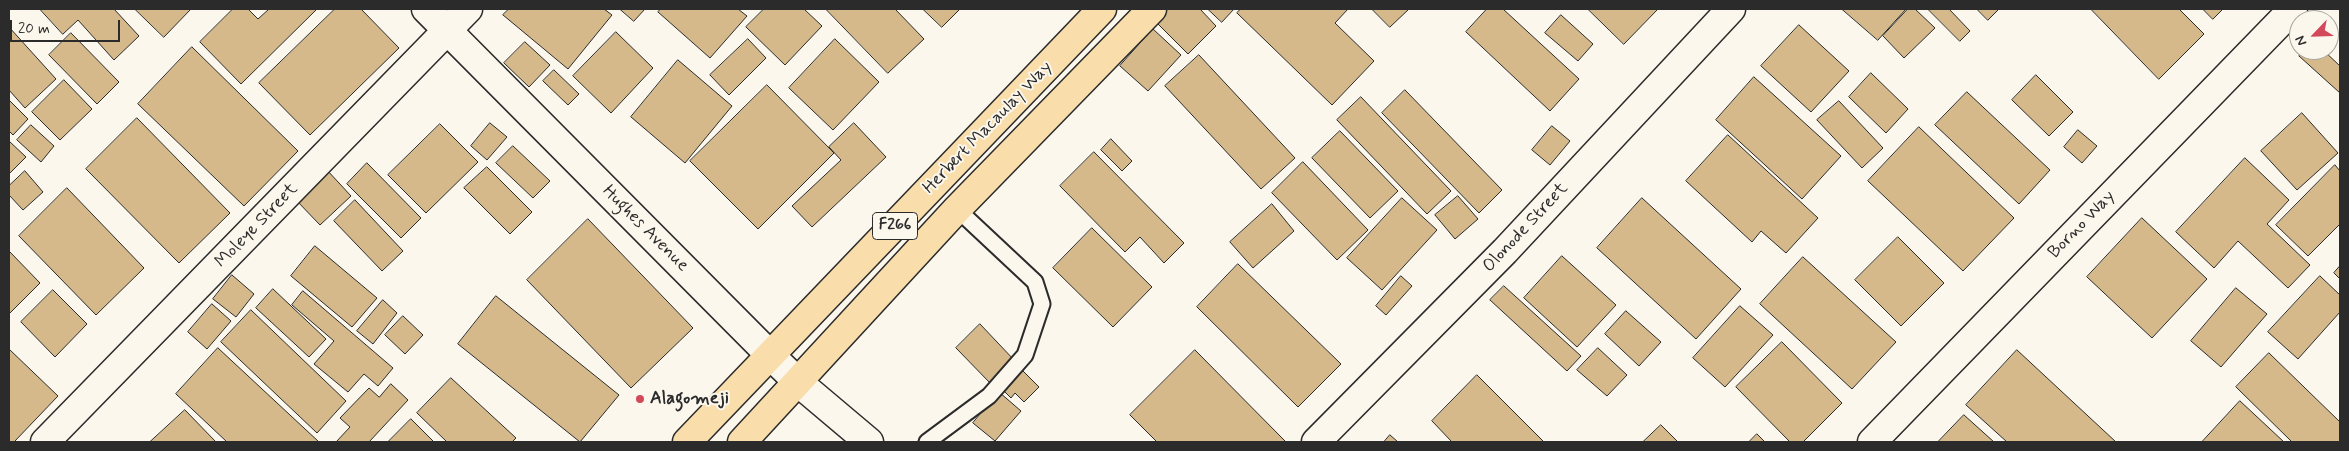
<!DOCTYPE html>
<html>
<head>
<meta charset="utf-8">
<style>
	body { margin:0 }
	#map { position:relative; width:2349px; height:451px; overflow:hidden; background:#fbf7ec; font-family:Mynerve,sans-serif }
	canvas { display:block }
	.frame { position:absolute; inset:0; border:10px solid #2b2b2b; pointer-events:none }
	.north { position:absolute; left:2289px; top:10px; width:50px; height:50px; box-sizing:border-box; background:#fbf7ec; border:1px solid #a8a59f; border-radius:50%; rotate:246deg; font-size:14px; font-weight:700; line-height:20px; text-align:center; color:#2b2b2b }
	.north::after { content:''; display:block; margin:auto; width:18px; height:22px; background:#d1495b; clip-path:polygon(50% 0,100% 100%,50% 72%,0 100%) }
	.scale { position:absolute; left:10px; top:20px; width:110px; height:22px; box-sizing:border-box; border:2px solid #2b2b2b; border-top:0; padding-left:6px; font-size:15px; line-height:18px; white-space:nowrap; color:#2b2b2b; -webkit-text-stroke:4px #fbf7ec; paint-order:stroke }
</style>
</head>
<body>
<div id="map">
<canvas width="2349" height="451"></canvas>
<div class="frame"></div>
<div class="north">N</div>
<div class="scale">20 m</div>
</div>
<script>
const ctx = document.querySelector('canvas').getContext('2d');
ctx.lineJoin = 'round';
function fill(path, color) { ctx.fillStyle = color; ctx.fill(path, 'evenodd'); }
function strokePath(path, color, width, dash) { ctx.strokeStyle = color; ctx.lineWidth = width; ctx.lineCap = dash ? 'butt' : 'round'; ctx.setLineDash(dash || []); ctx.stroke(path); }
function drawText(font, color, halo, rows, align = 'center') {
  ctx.font = font + ' Mynerve,sans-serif'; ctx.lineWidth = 4; ctx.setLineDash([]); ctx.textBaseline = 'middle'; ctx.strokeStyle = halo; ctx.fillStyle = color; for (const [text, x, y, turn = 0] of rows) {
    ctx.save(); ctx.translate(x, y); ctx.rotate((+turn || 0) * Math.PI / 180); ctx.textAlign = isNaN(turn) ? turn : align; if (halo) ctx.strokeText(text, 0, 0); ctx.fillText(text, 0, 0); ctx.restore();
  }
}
const building = new Path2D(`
	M40 9H114L139 36 114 60 78 20 63 34Z
	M135 9H191L164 37Z
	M233 9H248L258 19 269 9H317L241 84 200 42Z
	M335 9H361L399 48 310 135 259 83Z
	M509 9H604L612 15 568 69 503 15Z
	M620 9H645L634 21Z
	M661 9H738L747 16 710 58 658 12Z
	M764 9H804L822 26 785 65 746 27Z
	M826 9H895L924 39 888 73Z
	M923 9H960L942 27Z
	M1161 9H1200L1216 26 1188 54 1152 18Z
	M1208 9H1234L1222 22Z
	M1241 9H1348L1335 23 1374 61 1332 105 1237 13Z
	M1372 9H1409L1390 27Z
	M1487 9H1503L1579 79 1550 111 1466 32Z
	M1588 9H1658L1624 44Z
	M1842 9H1906L1878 40Z
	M1908 9H1915L1935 28 1904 58 1883 36Z
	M1928 9H1949L1970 31 1960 41Z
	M1977 9H1999L1988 20Z
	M2091 9H2179L2204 34 2159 79Z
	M2203 9H2223L2213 19Z
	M1561 15 1593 44 1578 61 1545 33Z
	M1799 25 1849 71 1811 112 1761 66Z
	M9 27 56 79 25 108 9 90Z
	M1153 29 1181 55 1148 91 1120 66Z
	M616 32 653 68 611 113 573 76Z
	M71 33 119 82 97 104 49 55Z
	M748 39 766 58 729 95 710 75Z
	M835 39 879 82 833 130 789 88Z
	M525 42 550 65 529 87 504 63Z
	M192 47 298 151 244 206 138 104Z
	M2305 50H2323L2340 66V93L2299 56Z
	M1199 55 1295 158 1261 189 1165 86Z
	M678 60 732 106 685 163 631 117Z
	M554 70 579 94 568 105 543 81Z
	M1871 73 1908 109 1886 133 1849 97Z
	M2036 75 2073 112 2049 136 2012 100Z
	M1754 77 1841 156 1802 199 1716 120Z
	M64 80 92 109 60 140 32 112Z
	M767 85 834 153 758 229 690 161Z
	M1405 90 1502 190 1479 213 1382 113Z
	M1967 92 2050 170 2019 204 1935 125Z
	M1361 97 1451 191 1427 214 1337 120Z
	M9 100 28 119 13 135 9 131Z
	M1839 101 1883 148 1862 168 1817 120Z
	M2302 113 2338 153 2297 190 2261 151Z
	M137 118 230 213 179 263 86 169Z
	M490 123 507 137 487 160 471 146Z
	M854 123 886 157 812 227 792 206 841 160 829 147Z
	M440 124 478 162 426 213 388 175Z
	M31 125 54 146 41 162 17 140Z
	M1552 126 1570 141 1550 165 1532 150Z
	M1919 127 2014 218 1963 271 1868 181Z
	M2078 130 2097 146 2082 163 2064 147Z
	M1340 131 1398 191 1370 218 1312 158Z
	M1728 135 1818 218 1786 253 1761 231 1752 242 1686 181Z
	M1111 139 1132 161 1122 171 1101 150Z
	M9 141 26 157 9 174Z
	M513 146 550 181 533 198 496 163Z
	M1094 152 1184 243 1164 263 1140 237 1125 252 1060 186Z
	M2245 158 2289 200 2267 224 2310 265 2288 288 2238 241 2214 268 2176 232Z
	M1303 162 1368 230 1337 260 1272 193Z
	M367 163 421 218 401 238 347 184Z
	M2335 165 2340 171V224L2308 256 2276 225Z
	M487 167 532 212 510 234 464 188Z
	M327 170 351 196 320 225 296 200Z
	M25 171 43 192 23 210 9 195V186Z
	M67 188 144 268 96 315 19 236Z
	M1458 196 1478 219 1455 239 1435 215Z
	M1402 198 1437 230 1382 290 1347 258Z
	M1642 198 1741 289 1696 339 1597 248Z
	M355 200 403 251 382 271 334 221Z
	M1272 204 1294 231 1253 268 1230 242Z
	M2142 218 2207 279 2152 338 2087 277Z
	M588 219 693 328 631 388 527 280Z
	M1092 228 1152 287 1113 327 1053 268Z
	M1898 237 1944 283 1901 326 1855 280Z
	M315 246 377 298 352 327 291 276Z
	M9 251 40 283 9 314Z
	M1562 256 1616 305 1577 347 1524 298Z
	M1803 257 1896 342 1852 389 1760 304Z
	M1238 264 1341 364 1298 407 1197 307Z
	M2340 266V279L2334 273Z
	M232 275 254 294 236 317 213 299Z
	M1401 276 1412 286 1386 315 1376 306Z
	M2320 276 2340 295V312L2298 359 2268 332Z
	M1504 286 1581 356 1567 371 1490 300Z
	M2236 288 2267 314 2221 367 2191 341Z
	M273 289 326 339 309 357 256 308Z
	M53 290 87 324 55 357 21 322Z
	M303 291 393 368 378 386 364 374 348 392 314 364 334 341 292 305Z
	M496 296 619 395 580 442 458 344Z
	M383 300 397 313 373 344 357 331Z
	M212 304 231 321 207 349 188 332Z
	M1740 306 1773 335 1725 387 1693 358Z
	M251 310 346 401 317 433 221 342Z
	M1626 311 1661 342 1639 366 1605 334Z
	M403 316 423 335 405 354 385 335Z
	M980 324 1015 361 991 384 956 348Z
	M1782 342 1842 403 1803 442H1790L1736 387Z
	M218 348 319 442H227L176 394Z
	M1598 348 1627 375 1607 396 1577 370Z
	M9 349 58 396 14 442H9Z
	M1195 350 1286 442H1157L1130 415Z
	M2017 350 2116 442H2007L1966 405Z
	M2269 353 2340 422V442H2292L2236 387Z
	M1019 367 1039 387 1024 402 1015 393 1011 398 999 386Z
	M1477 375 1544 442H1452L1432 421Z
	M451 378 516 438 512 442H447L417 413Z
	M391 384 408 400 369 442H336L350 427 340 418 369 388 379 397Z
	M999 392 1021 411 995 441 973 423Z
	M2240 401 2284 442H2202Z
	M185 410 216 442H150Z
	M1964 415 1994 442H1938Z
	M411 419 434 442H388Z
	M1661 425 1678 442H1643Z
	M1757 434 1765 442H1749Z
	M1390 435 1398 442H1384Z`);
fill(building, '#d5b98a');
strokePath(building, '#2b2b2b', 1);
const lane = new Path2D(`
	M927 442 989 396 1025 355 1042 304 1035 282 957 209`);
const street = new Path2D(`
	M426 9 771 356 799 383 869 442
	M45 442 468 9
	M1316 442 1505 251 1731 9
	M1872 442 2293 9`);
const highway = new Path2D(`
	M687 442 1102 9
	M742 442 957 209 1152 9`);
strokePath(lane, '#2b2b2b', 19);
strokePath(street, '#2b2b2b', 31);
strokePath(highway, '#2b2b2b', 31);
strokePath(lane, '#fbf7ec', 15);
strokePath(street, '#fbf7ec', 28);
strokePath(highway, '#f9ddab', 28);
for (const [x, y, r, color] of [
	[640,399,5,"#d1495b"]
]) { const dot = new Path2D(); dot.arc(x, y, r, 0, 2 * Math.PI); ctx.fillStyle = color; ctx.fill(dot); strokePath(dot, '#fbf7ec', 2); }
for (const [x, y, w] of [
	[895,226,45]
]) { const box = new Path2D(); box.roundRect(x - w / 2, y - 13.5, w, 27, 4); ctx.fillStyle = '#fbf7ec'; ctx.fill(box); strokePath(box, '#2b2b2b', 1); }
drawText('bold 16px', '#2b2b2b', null, [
	["F266",895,226]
]);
drawText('18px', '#2b2b2b', '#fbf7ec', [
	["Herbert Macaulay Way",988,128,-46],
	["Borno Way",2082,225,-46],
	["Moleye Street",257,226,-46],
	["Olonode Street",1526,228,-47],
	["Hughes Avenue",645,229,45]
]);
drawText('bold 18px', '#2b2b2b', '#fbf7ec', [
	["Alagomeji",650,399]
], 'left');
</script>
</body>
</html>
